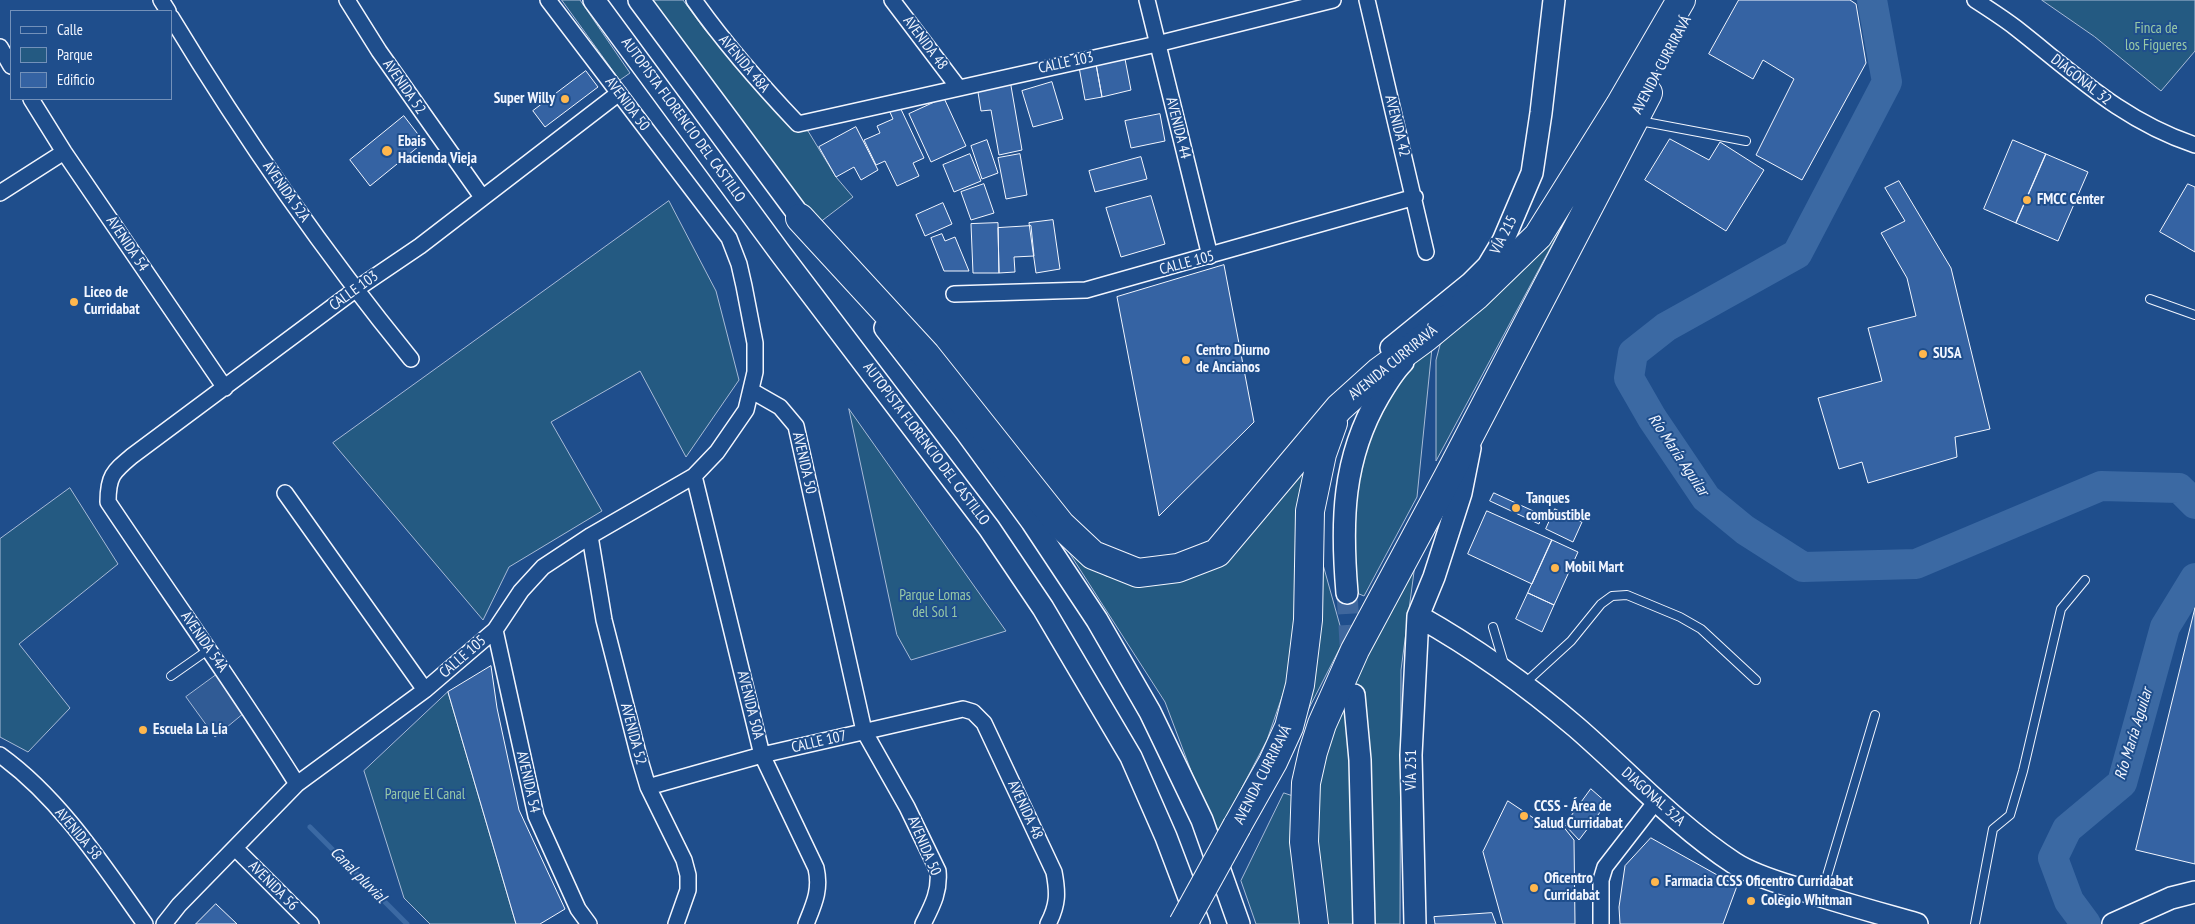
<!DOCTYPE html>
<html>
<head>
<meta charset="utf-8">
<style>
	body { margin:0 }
	#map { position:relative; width:2195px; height:924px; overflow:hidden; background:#1f4e8c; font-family:"PT Sans Narrow",sans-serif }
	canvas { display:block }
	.legend { position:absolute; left:10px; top:10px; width:162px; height:90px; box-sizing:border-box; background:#1f4e8c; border:1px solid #7391ba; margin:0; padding:6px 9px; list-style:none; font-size:15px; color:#f2f6ff }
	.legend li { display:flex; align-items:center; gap:10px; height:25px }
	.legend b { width:25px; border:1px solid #7391ba }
</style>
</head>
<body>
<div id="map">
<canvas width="2195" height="924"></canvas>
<ul class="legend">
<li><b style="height:6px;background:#1f4e8c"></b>Calle</li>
<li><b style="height:14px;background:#245a82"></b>Parque</li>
<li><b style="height:14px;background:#3563a3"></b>Edificio</li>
</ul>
</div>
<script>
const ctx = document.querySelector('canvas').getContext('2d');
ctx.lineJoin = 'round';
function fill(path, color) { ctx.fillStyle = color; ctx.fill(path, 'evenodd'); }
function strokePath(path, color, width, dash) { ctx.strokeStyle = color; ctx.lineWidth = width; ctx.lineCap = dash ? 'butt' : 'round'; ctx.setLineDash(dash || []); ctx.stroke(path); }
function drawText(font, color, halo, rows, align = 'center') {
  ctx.font = font + ' "PT Sans Narrow",sans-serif'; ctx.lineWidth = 4; ctx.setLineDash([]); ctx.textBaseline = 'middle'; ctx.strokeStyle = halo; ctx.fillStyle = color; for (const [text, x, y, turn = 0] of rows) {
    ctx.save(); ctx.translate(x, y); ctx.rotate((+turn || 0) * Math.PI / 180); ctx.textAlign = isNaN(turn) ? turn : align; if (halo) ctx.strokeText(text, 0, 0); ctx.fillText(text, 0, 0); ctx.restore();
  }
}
const green = new Path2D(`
	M562 0H580L630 73 620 80Z
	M652 0H683L705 30 788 123 808 131 836 177 853 197 819 223Z
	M2042 0H2195V51L2161 91 2095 37Z
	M669 201 716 291 739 380 686 457 640 371 551 422 602 511 509 567 483 620 333 443Z
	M1567 217 1436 461V360L1440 345 1451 328Z
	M1432 348 1417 497 1364 596 1352 591 1348 566 1359 444 1422 349Z
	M849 409 984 600 1006 631 911 660 897 635Z
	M1319 435 1292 668 1267 740 1216 837 1165 702 1063 543 1106 576 1141 583 1180 578Z
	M70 488 118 564 19 644 70 708 28 752 0 737V539Z
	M1417 549 1401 670 1400 924H1324L1313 796 1324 743Z
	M1322 561 1344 640 1304 718Z
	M448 692 516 924H430L404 898 364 771Z
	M1284 793 1296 797 1310 924H1256L1241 881Z`);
fill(green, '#245a82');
strokePath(green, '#a8bbd7', 1);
const parking = new Path2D(`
	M223 670 250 708 215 737 186 697Z`);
fill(parking, '#305b95');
strokePath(parking, '#a8bbd7', 1);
strokePath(new Path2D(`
	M310 827 407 924`), '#3b69a3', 5);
strokePath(new Path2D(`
	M1872 0 1887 82 1797 254 1666 327 1633 353 1629 378 1652 418 1706 498 1745 530 1803 567 1916 564 2101 486 2179 488 2195 504
	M2086 924 2069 901 2053 858 2067 829 2122 783 2165 627 2195 578`), '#3b69a3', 30);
const building = new Path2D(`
	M1739 0H1850L1856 4 1866 63 1802 180 1756 155 1794 79 1763 60 1753 79 1709 54Z
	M1125 59 1131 90 1102 97 1096 64Z
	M1096 64 1102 97 1085 100 1079 67Z
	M586 71 598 87 545 127 533 111Z
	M1010 80 1022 150 999 155 991 110 981 111 977 86Z
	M1052 82 1063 119 1033 127 1022 91Z
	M944 98 966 146 931 162 909 114Z
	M899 105 924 158 913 163 919 176 897 186 885 161 876 165 864 140 880 133 877 126 893 119 889 110Z
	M1160 114 1165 141 1131 148 1125 121Z
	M404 116 424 142 370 186 350 160Z
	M856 127 878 170 861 180 854 167 836 177 819 147Z
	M1670 139 1709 160 1720 142 1764 170 1726 231 1645 180Z
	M987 140 998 173 982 179 971 146Z
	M2013 140 2046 154 2016 223 1984 209Z
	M970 154 981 181 954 192 943 165Z
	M1020 154 1027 195 1006 199 998 158Z
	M2046 154 2088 172 2058 241 2016 223Z
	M1141 157 1147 179 1095 192 1089 171Z
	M1899 181 1951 268 1990 429 1955 437 1957 457 1868 483 1862 462 1839 469 1818 398 1882 381 1868 328 1916 316 1907 278 1881 233 1905 221 1885 188Z
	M984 184 994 213 971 220 961 192Z
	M2188 184 2195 187V252L2160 232Z
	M1151 196 1165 244 1121 257 1106 208Z
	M943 203 952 224 925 236 916 215Z
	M1053 220 1060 269 1036 273 1029 223Z
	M998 223 999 273H973L971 224Z
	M1031 226 1034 256 1014 257 1015 272 999 273 998 228Z
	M942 234 945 241 955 237 969 271H944L931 238Z
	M1224 265 1254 422 1159 516 1117 297Z
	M1494 493 1542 515 1539 524 1490 501Z
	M1555 509 1582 522 1573 542 1546 529Z
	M1487 511 1552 540 1532 584 1468 554Z
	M1552 540 1578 552 1554 605 1528 593Z
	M1528 593 1554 605 1542 632 1516 619Z
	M2195 608V864L2136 850Z
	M491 666 497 708 519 810 565 909 540 924H516L448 692Z
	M1591 789 1607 803 1579 840 1565 825Z
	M1508 801 1541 823 1562 825 1574 840 1575 924H1503L1483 852Z
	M1651 838 1737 886 1723 924H1620L1619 907 1625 866Z
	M216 904 237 924H196Z
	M1492 913 1496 924H1435L1434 917Z`);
fill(building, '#3563a3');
strokePath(building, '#f2f6ff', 1);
strokePath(new Path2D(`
	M1347 593 1351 660`), '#3f679d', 21, [21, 11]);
const lane = new Path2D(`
	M1640 121 1746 141
	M2150 299 2195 315
	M1493 627 1504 664
	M171 676 208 650
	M1524 684 1571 641 1601 604 1612 596 1627 595 1680 617 1701 629 1756 680
	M1821 896 1875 715
	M1975 924 1993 829 2010 815 2023 771 2061 609 2085 580`);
const street = new Path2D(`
	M161 0 168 11
	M347 0 379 51 482 197
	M694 0C725 44 761 85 798 124L1157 44 1333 0
	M892 0 958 87
	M1147 0 1210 256
	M1367 0 1426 252
	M1975 0C1989 9 2003 18 2016 28 2076 75 2121 120 2195 145
	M171 17C243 136 323 251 411 359
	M0 47 11 66
	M31 99 64 152 225 388
	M0 193 64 152
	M954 294 1086 290 1415 197
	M752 391 780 407 796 426 864 731 907 807 938 871C940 892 932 906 923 924
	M694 476 762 755 816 868C821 890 814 904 806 924
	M285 493 425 690
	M590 536 604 620 639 757 648 787 684 860 688 875V890L676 924
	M495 630 536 816 578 909 589 924
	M0 755C60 798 103 865 145 924
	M297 784C237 688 171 596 108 502 108 476 113 472 132 456L355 290 420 246 619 93
	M648 787 762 755 963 709 973 712 984 723 1054 872C1058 893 1058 905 1048 924
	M235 848 311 924
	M164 924 179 905 297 784 425 690 495 630 521 591 543 567 590 536 694 476 717 452 746 410 755 372V343L744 286 739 264 729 238 548 0
	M1601 924V880L1605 867 1657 800`);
const secondary = new Path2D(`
	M594 0 781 254 989 528 1043 608 1131 757 1166 837 1199 924
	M639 0 810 230
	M885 328 966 432 1032 522 1097 620 1150 712 1202 820 1239 924
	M1391 348 1471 283 1488 266 1503 241 1532 173 1541 113 1554 0
	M1347 593C1341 522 1342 459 1379 396 1386 384 1393 372 1403 362
	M1418 616C1473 647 1528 686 1576 727 1628 772 1676 825 1734 863 1751 874 1773 881 1793 887 1834 901 1875 912 1917 924
	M1354 695 1360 760 1364 924
	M1415 924 1411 755 1418 616 1434 577 1461 493 1470 448
	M2113 924 2171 898 2195 892`);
const highway = new Path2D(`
	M800 218 926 355 1061 525 1093 555 1138 573 1178 568 1217 553 1339 408 1380 371 1425 338 1476 296 1538 236 1620 105 1681 0
	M1237 826 1273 762 1289 727 1300 685 1308 620 1310 511 1322 454 1333 423
	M1314 924 1304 842 1306 783 1313 752 1322 724 1355 650 1449 475 1648 93`);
strokePath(lane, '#f2f6ff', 10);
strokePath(street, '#f2f6ff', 18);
strokePath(secondary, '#f2f6ff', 24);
strokePath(highway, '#f2f6ff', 30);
strokePath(lane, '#1f4e8c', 8);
strokePath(street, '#1f4e8c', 15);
strokePath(secondary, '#1f4e8c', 21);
strokePath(highway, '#1f4e8c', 28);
const highwayBridge = new Path2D(`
	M1183 924 1237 826`);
strokePath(highwayBridge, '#f2f6ff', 30, []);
strokePath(highwayBridge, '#1f4e8c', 28);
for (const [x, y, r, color] of [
	[565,99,5,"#ffb74d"],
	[387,151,6,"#ffb74d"],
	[2027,200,5,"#ffb74d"],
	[74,302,5,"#ffb74d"],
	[1923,354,5,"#ffb74d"],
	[1186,360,5,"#ffb74d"],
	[1516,508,5,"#ffb74d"],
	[1555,568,5,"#ffb74d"],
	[143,730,5,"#ffb74d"],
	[1524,816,5,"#ffb74d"],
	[1655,882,5,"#ffb74d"],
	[1534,888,5,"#ffb74d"],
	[1751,901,5,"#ffb74d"]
]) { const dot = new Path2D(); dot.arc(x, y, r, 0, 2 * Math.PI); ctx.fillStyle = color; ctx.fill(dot); strokePath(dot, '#1f4e8c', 2); }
drawText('15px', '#97c8a6', '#1f4e8c', [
	["Finca de",2156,29],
	["los Figueres",2156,46],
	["Parque Lomas",935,596],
	["del Sol 1",935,613],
	["Parque El Canal",425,795]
]);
drawText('15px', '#f2f6ff', '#1f4e8c', [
	["AVENIDA 48",925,43,53],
	["CALLE 103",1066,63,-12],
	["AVENIDA 48A",744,64,50],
	["AVENIDA CURRIRAVÁ",1662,65,-62],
	["DIAGONAL 32",2081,80,38],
	["AVENIDA 52",404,87,55],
	["AVENIDA 50",627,104,53],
	["AUTOPISTA FLORENCIO DEL CASTILLO",683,120,54],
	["AVENIDA 42",1397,126,76],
	["AVENIDA 44",1178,128,76],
	["AVENIDA 52A",286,192,55],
	["VÍA 215",1504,235,-63],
	["AVENIDA 54",127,244,56],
	["CALLE 105",1187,263,-15],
	["CALLE 103",354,291,-36],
	["AVENIDA CURRIRAVÁ",1393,363,-39],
	["AUTOPISTA FLORENCIO DEL CASTILLO",926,444,53],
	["AVENIDA 50",804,463,77],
	["AVENIDA 54A",204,642,55],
	["CALLE 105",463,657,-41],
	["AVENIDA 50A",750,705,76],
	["AVENIDA 52",633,734,75],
	["CALLE 107",819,742,-13],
	["VÍA 251",1412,770,-90],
	["AVENIDA CURRIRAVÁ",1263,775,-63],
	["AVENIDA 54",528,782,77],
	["DIAGONAL 32A",1653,797,42],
	["AVENIDA 48",1025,810,65],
	["AVENIDA 58",78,834,50],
	["AVENIDA 50",924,846,67],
	["AVENIDA 56",273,886,45]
]);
drawText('bold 15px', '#f2f6ff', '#1f4e8c', [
	["Super Willy",555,99,"right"],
	["Ebais",398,142],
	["Hacienda Vieja",398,159],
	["FMCC Center",2037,200],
	["Liceo de",84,293],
	["Curridabat",84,310],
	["Centro Diurno",1196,351],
	["de Ancianos",1196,368],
	["SUSA",1933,354],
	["Tanques",1526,499],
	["combustible",1526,516],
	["Mobil Mart",1565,568],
	["Escuela La Lía",153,730],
	["CCSS - Área de",1534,807],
	["Salud Curridabat",1534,824],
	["Oficentro",1544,879],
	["Curridabat",1544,896],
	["Farmacia CCSS Oficentro Curridabat",1665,882],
	["Colegio Whitman",1761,901]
], 'left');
drawText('italic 16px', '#f2f6ff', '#1f4e8c', [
	["Río María Aguilar",1678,455,56],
	["Río María Aguilar",2134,734,-73],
	["Canal pluvial",358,875,45]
]);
</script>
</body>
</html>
